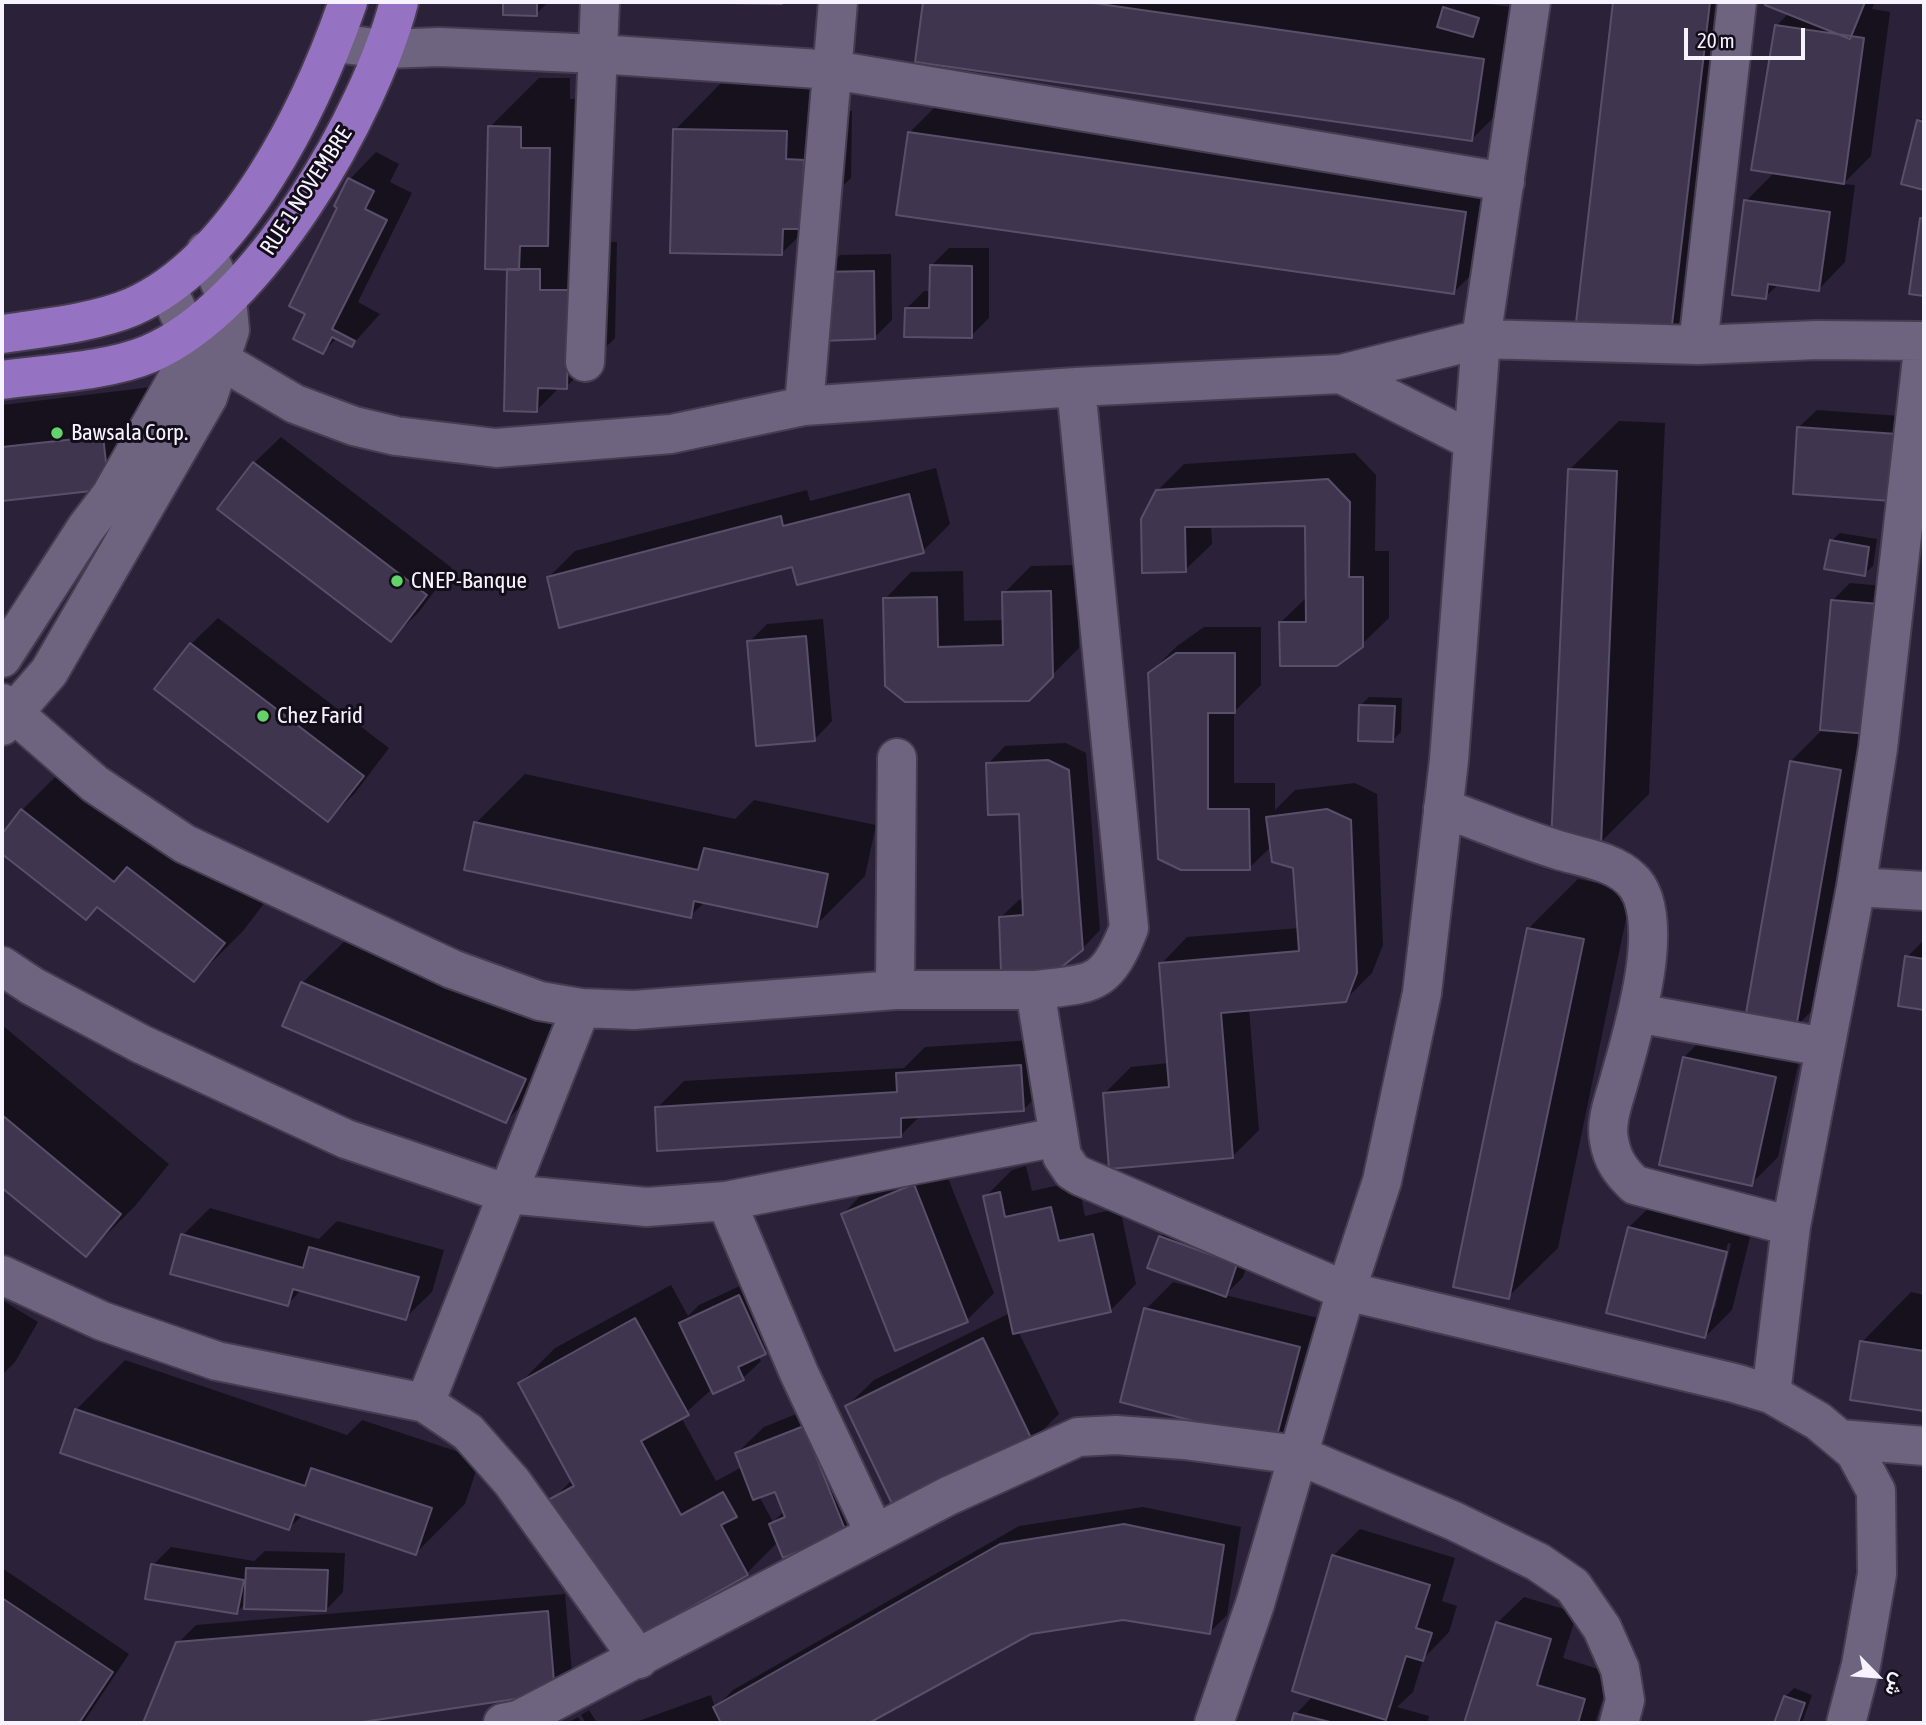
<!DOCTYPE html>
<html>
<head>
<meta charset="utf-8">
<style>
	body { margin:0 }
	#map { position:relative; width:1926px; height:1725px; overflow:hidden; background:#2b2139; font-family:"Asap Condensed",Vazirmatn,sans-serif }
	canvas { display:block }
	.frame { position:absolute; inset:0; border:4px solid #f7f2ff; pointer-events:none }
	.north { position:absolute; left:1842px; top:1641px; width:70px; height:70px; -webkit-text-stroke:5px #120d18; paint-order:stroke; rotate:115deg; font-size:19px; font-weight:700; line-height:28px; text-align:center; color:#f7f2ff }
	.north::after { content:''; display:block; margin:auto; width:24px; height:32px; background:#f7f2ff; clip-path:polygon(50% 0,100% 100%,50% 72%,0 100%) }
	.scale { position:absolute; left:1684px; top:28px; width:121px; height:32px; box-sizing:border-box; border:4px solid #f7f2ff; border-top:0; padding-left:9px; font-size:21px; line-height:24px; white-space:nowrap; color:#f7f2ff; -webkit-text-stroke:5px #120d18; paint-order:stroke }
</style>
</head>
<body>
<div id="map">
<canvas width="1926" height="1725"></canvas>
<div class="frame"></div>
<div class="north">ش</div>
<div class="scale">20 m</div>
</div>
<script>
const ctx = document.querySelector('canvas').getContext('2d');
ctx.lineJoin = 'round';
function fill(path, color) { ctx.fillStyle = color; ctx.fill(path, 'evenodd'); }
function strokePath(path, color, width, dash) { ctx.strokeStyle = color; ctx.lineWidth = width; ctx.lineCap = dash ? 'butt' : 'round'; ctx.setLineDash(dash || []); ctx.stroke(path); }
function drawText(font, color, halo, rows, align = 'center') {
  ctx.font = font + ' "Asap Condensed",sans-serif'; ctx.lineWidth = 6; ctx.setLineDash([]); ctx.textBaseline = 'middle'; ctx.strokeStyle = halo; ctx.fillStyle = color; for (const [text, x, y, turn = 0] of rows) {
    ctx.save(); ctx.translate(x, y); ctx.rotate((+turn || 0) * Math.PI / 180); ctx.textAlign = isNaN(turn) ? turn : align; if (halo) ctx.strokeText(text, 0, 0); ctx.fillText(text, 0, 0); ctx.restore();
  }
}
fill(new Path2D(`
	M505 2H548L536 14 505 13Z
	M925 2H1475L1532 10 1521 90 1471 140 917 60Z
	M1615 2H1740L1704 305 1669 340 1577 329Z
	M1768 2H1875L1872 9 1890 12 1871 156 1843 184 1855 185 1845 262 1819 289 1779 284 1765 297 1746 201 1775 172 1777 25 1790 12 1767 4Z
	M539 78H570V99L599 100 597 195 572 220H588V241L617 242 615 338 566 387H560L537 410 509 268 490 127Z
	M724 80 835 83V111H852L851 178 831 197V204L782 253 675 130Z
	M944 98 1500 177 1488 258 1453 293 909 133Z
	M1924 116V188L1903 183 1919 121Z
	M376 152 399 164 390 182 412 193 358 302 380 314 352 345 337 338 323 352 308 313 350 179Z
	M949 248H989V318L971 336 906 309 924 291H931V266Z
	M891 254 892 320 874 338 822 273 840 255Z
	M152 387 108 487 2 500V405Z
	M1817 410 1914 417 1892 499 1799 427Z
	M1619 421 1665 423 1649 794 1600 843 1569 470Z
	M281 437 452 568 418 613 391 639 254 463Z
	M1355 453 1376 475 1375 551H1389V618L1361 645 1280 623 1308 596 1306 524 1211 525 1212 544 1185 570 1157 491 1184 464Z
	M936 468 950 524 923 551 794 565 549 577 575 551 807 490 810 501Z
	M1840 533 1877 539 1873 566 1864 574 1831 541Z
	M1077 565 1079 648 1028 699 906 700 885 599 911 572 963 571 964 621 1004 620V593L1031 566Z
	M1850 583 1896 587 1845 977 1796 1027 1791 761 1824 728 1832 601Z
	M218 618 389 748 355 793 328 820 191 644Z
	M823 619 832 721 815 739 749 642 767 624Z
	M1204 627H1261V685L1234 712V783H1275V810L1295 790 1355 783 1377 794 1383 945 1372 973 1345 1000 1249 1009 1259 1130 1232 1157 1105 1093 1131 1067 1169 1063 1161 964 1187 937 1299 928 1294 866 1272 846 1249 868H1181L1150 673 1177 646Z
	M1369 697 1402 698 1401 732 1393 740 1361 705Z
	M1066 743 1086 753 1100 930 1082 949 1001 917 1019 900 1024 899 1021 812 988 764 1005 746Z
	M71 761 272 893 243 931 194 980 98 906 86 918 2 852V837L22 810Z
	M525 774 735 819 754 800 876 825 865 876 816 925 705 902 690 916 476 823Z
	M1578 879 1632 890 1558 1248 1508 1297 1529 928Z
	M352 934 574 1030 555 1072 506 1121 302 983Z
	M1924 940V1008L1900 1005 1907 957Z
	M2 1025 169 1164 135 1206 86 1255 2 1185Z
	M1711 1031 1801 1051 1778 1157 1751 1184 1684 1057Z
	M1048 1039 1050 1083 1024 1109 921 1115 901 1135 657 1108 684 1081 904 1068 925 1047Z
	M940 1158 994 1293 967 1320 896 1349 843 1214 869 1187Z
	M1026 1166 1032 1191 1078 1181 1085 1216 1120 1208 1136 1284 1110 1311 1018 1331 1059 1414 1032 1441 847 1406 874 1380 1010 1313 985 1197 1012 1170Z
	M1656 1201 1753 1225 1732 1310 1705 1337 1629 1227ZM1728 1243 1731 1244 1715 1308H1711Z
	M210 1208 319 1239 337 1221 444 1250 432 1292 405 1318 302 1289 287 1305 183 1235Z
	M1178 1219 1254 1246 1243 1277 1225 1295 1326 1320 1300 1419 1273 1445 1199 1421 1146 1309 1173 1282 1204 1290 1160 1237Z
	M757 1278 783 1335 759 1356 761 1361 743 1378 712 1389 681 1417 716 1481 742 1467 737 1453 764 1427 831 1400 872 1504 845 1531 778 1542 747 1573 551 1501 573 1479 520 1383 555 1348 671 1285 688 1316 699 1305ZM776 1490 784 1511 773 1522 759 1496Z
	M1911 1292 1924 1295V1409L1852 1398 1862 1342Z
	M2 1300 38 1322 15 1362 2 1375Z
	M125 1360 347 1435 362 1420 480 1459 465 1504 416 1553 303 1515 289 1528 76 1410Z
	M1143 1507 1241 1527 1227 1615 1209 1633 1123 1619 1031 1632 865 1723H633L711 1695 715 1708 733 1690 1019 1526Z
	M1360 1529 1455 1558 1442 1601 1457 1606 1449 1632 1423 1659 1413 1692 1397 1707 1429 1716 1427 1723H1293L1296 1714 1313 1696 1333 1556Z
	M171 1547 254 1561 265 1551 345 1553 343 1592 326 1610 246 1603 236 1613 153 1565Z
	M2 1568 129 1654 83 1723H7L2 1719Z
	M565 1594 572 1673 554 1691 344 1723H145L178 1643 196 1625Z
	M1524 1597 1577 1613 1563 1658 1611 1673 1595 1723H1466L1497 1623Z
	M1794 1688 1812 1695 1802 1723H1776L1785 1697Z
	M589 1710 597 1723H586L581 1715Z
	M578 1717 582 1723H567Z`), '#0007');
const building = new Path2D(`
	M503 2H537V16L503 15Z
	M669 2H782V4Z
	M923 2H1086L1484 59 1472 141 915 62Z
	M1613 2H1710L1670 342 1575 331Z
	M1766 2H1865L1850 39 1765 5Z
	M1443 7 1479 18 1473 37 1437 27Z
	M1775 25 1864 38 1844 184 1751 170Z
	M1917 120 1924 122V190L1901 184Z
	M488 126 521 127V148H550L548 246H520L519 270 485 269Z
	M673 129 787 131 786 159 804 160 802 229H783L782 255 670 253Z
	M908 132 1466 212 1454 294 896 215Z
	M348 178 374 191 365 209 387 220 332 329 355 341 352 347 332 337 323 354 293 339 305 314 289 306 337 208 334 206Z
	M1744 200 1830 212 1819 291 1768 284 1766 299 1732 295Z
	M1920 218 1924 219V296L1909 294Z
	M930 265 972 266V338L904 337 905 308H929Z
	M507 269H540V290H569L567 389 538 388 537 412 504 411Z
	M874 271 875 339 821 341 820 272Z
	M1797 427 1897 434 1892 501 1793 494Z
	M103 436 109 489 2 501V447Z
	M253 462 427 595 391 642 217 509Z
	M1568 469 1617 471 1601 845 1551 843Z
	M1328 479 1350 502 1349 577H1363V647L1337 666H1280L1279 622H1306L1305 526 1185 527 1186 572 1142 573 1141 519 1156 490Z
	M909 494 924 553 797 585 792 567 559 628 547 577 781 516 783 526Z
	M1830 540 1869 547 1865 576 1824 569Z
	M1051 591 1053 677 1029 701 905 702 885 686 883 598 937 597 938 647 1003 645 1002 592Z
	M1831 600 1879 604 1868 734 1820 730Z
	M806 636 815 741 756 746 747 641Z
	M190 643 364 776 328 822 154 689Z
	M1176 653H1235V713H1208V809H1249L1250 870H1181L1158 859 1148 673Z
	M1359 705 1395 706 1393 742 1358 741Z
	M1048 760 1069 770 1083 950 1059 969 1001 972 999 917 1023 915 1019 814 988 815 986 763Z
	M1790 761 1841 770 1796 1028 1745 1019Z
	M21 809 114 882 127 867 225 943 194 982 97 907 86 920 2 854V834Z
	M1327 809 1351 820 1357 973 1346 1002 1221 1013 1233 1158 1109 1169 1103 1093 1169 1087 1159 963 1299 951 1293 868 1272 862 1266 817Z
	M474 822 698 870 704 848 828 874 817 927 694 901 691 918 464 870Z
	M1527 928 1584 939 1509 1299 1453 1287Z
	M1905 956 1924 959V1010L1898 1006Z
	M301 982 526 1079 506 1123 282 1026Z
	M1683 1057 1776 1077 1752 1186 1659 1165Z
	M1021 1065 1024 1111 901 1118V1137L657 1151 655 1107 897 1092 896 1073Z
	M2 1115 121 1214 86 1257 2 1188Z
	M914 1184 968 1322 895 1351 841 1214Z
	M1000 1192 1005 1217 1051 1207 1059 1241 1093 1234 1111 1312 1013 1334 983 1196Z
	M1628 1227 1727 1252 1705 1338 1606 1313Z
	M181 1234 303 1268 309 1247 419 1277 406 1320 293 1289 288 1306 170 1274Z
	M1159 1236 1237 1264 1226 1297 1147 1268Z
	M739 1295 766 1354 738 1367 744 1380 713 1394 679 1323Z
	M1144 1308 1300 1347 1274 1447 1196 1428 1197 1422 1120 1402Z
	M635 1318 689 1415 641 1441 681 1515 723 1492 737 1517 721 1525 748 1575 627 1643 548 1500 574 1486 518 1383Z
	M983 1338 1033 1442 895 1510 845 1406Z
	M1860 1341 1924 1351V1411L1850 1400Z
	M75 1409 305 1486 311 1468 432 1508 416 1555 295 1514 289 1530 60 1453Z
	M804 1426 846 1532 783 1558 769 1524 785 1517 775 1492 753 1500 735 1453Z
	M1124 1524 1224 1545 1210 1634 1123 1620 1031 1634 869 1723H721L713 1707 1000 1544Z
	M1332 1555 1430 1585 1416 1628 1432 1633 1423 1661 1406 1656 1386 1720 1292 1691Z
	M151 1564 244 1580 237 1614 145 1599Z
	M246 1568 328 1570 326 1611 244 1609Z
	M2 1598 113 1672 79 1723 2 1722Z
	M548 1611 555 1693 356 1723H143L176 1642Z
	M1496 1622 1551 1639 1537 1685 1585 1699 1578 1723H1464Z
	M1784 1696 1805 1703 1798 1723H1774Z
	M1294 1713 1334 1723H1291Z`);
fill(building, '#40354e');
strokePath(building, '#5a4f69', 2);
const street = new Path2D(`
	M334 43 385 49 439 47 598 54 833 70 1505 182
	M1698 345 1737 2
	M191 349 222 361 295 404 354 426 396 436 496 448 671 434 804 406 1076 387 1341 374 1481 339 1698 345 1817 340 1924 341
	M585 362 600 2
	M1341 374 1473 441
	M1076 387 1129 928C1106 987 1093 983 1035 990L1062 1156 1072 1171 1080 1176 1346 1291 1734 1383 1771 1394 1818 1421 1855 1452 1876 1491 1877 1574 1861 1665 1846 1723
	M804 406 838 2
	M2 703 95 784 185 844 452 969 540 1001 581 1008 634 1010 895 990H1035
	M1443 808C1481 822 1519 838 1558 850 1581 857 1613 861 1631 879 1670 914 1632 1034 1620 1078 1615 1097 1605 1121 1609 1140 1612 1160 1621 1172 1635 1185L1791 1226
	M1856 887 1924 891
	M2 966 32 986 141 1044 346 1139 508 1194 647 1207 726 1201 1058 1137
	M895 990 897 758
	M1637 1013 1824 1047
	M726 1201 799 1373 874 1532
	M2 1275 102 1321 217 1361 425 1403 468 1432 512 1482 639 1659
	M1771 1394 1791 1226 1856 887 1878 748 1924 341
	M425 1403 581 1008
	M1840 1439 1924 1446
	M503 1723 518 1720 948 1496 1078 1437 1116 1435 1184 1440 1298 1455 1454 1521 1538 1562 1573 1586 1602 1628 1620 1669 1625 1700 1619 1723
	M1214 1723 1255 1604 1346 1291 1382 1181 1422 993 1449 760 1481 339 1531 2`);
const secondary = new Path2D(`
	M2 658 86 528 111 495 178 377 188 348 187 331 167 288
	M2 726 49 672 208 397 230 330 227 299 206 251`);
const primary = new Path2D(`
	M2 334C42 328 94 323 132 307 238 260 312 106 348 2
	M2 380C45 374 109 371 149 354 260 307 370 114 399 2`);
strokePath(street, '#463d50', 42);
strokePath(secondary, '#463d50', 42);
strokePath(primary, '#463d50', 42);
strokePath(street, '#6f6480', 38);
strokePath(secondary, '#6f6480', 38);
strokePath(primary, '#9673c2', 38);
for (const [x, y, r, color] of [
	[57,433,7,"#62d469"],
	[397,581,7,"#62d469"],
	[263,716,7,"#62d469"]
]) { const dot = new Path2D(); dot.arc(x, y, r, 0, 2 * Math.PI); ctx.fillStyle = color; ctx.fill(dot); strokePath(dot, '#120d18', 2.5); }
drawText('23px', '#f7f2ff', '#120d18', [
	["RUE 1 NOVEMBRE",306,191,-57]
]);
drawText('23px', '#f7f2ff', '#120d18', [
	["Bawsala Corp.",71,433],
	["CNEP-Banque",411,581],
	["Chez Farid",277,716]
], 'left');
</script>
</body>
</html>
